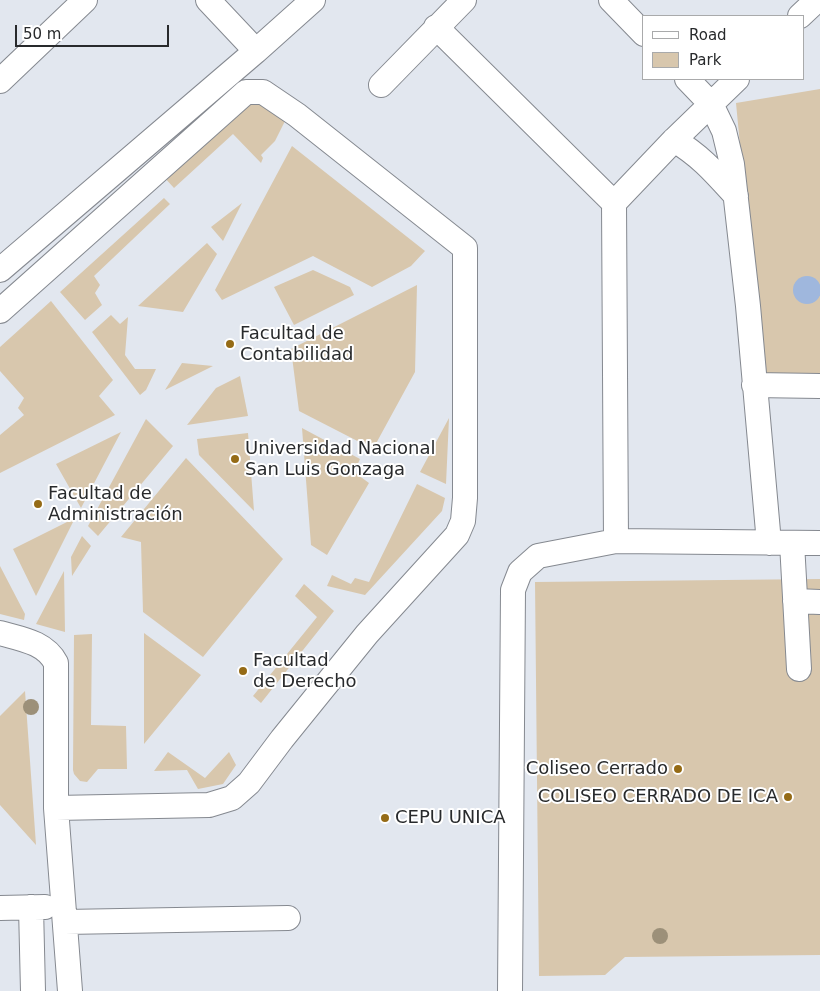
<!DOCTYPE html>
<html>
<head>
<meta charset="utf-8">
<style>
	body { margin:0 }
	#map { position:relative; width:820px; height:991px; overflow:hidden; background:#e2e7ef; font-family:"DejaVu Sans",sans-serif }
	canvas { display:block }
	.legend { position:absolute; left:642px; top:15px; width:162px; height:65px; box-sizing:border-box; background:#fff; border:1px solid #a9aaab; margin:0; padding:6px 9px; list-style:none; font-size:15px; color:#282a2c }
	.legend li { display:flex; align-items:center; gap:10px; height:25px }
	.legend b { width:25px; border:1px solid #a9aaab }
	.scale { position:absolute; left:15px; top:25px; width:154px; height:22px; box-sizing:border-box; border:2px solid #282a2c; border-top:0; padding-left:6px; font-size:15px; line-height:18px; white-space:nowrap; color:#282a2c; -webkit-text-stroke:4px #fff; paint-order:stroke }
</style>
</head>
<body>
<div id="map">
<canvas width="820" height="991"></canvas>
<ul class="legend">
<li><b style="height:6px;background:#fff"></b>Road</li>
<li><b style="height:14px;background:#d8c7ad"></b>Park</li>
</ul>
<div class="scale">50 m</div>
</div>
<script>
const ctx = document.querySelector('canvas').getContext('2d');
ctx.lineJoin = 'round';
function fill(path, color) { ctx.fillStyle = color; ctx.fill(path, 'evenodd'); }
function strokePath(path, color, width, dash) { ctx.strokeStyle = color; ctx.lineWidth = width; ctx.lineCap = dash ? 'butt' : 'round'; ctx.setLineDash(dash || []); ctx.stroke(path); }
function drawText(font, color, halo, rows, align = 'center') {
  ctx.font = font + ' "DejaVu Sans",sans-serif'; ctx.lineWidth = 4; ctx.setLineDash([]); ctx.textBaseline = 'middle'; ctx.strokeStyle = halo; ctx.fillStyle = color; for (const [text, x, y, turn = 0] of rows) {
    ctx.save(); ctx.translate(x, y); ctx.rotate((+turn || 0) * Math.PI / 180); ctx.textAlign = isNaN(turn) ? turn : align; if (halo) ctx.strokeText(text, 0, 0); ctx.fillText(text, 0, 0); ctx.restore();
  }
}
fill(new Path2D(`
	M820 89V377L765 373 748 229 736 103Z
	M251 103 272 107 286 119 275 141 261 155 263 158 261 163 233 134 174 188 163 176Z
	M292 146 425 251 411 266 372 287 313 256 222 300 215 290Z
	M164 198 170 204 94 276 100 285 95 293 102 305 85 320 60 292Z
	M242 203 223 241 211 227Z
	M207 243 217 254 183 312 138 306Z
	M313 270 350 287 354 295 294 325 274 287Z
	M417 285 415 372 373 449 299 411 291 349Z
	M51 301 113 380 99 396 115 415 0 473V435L24 415 18 408 24 398 0 371V347Z
	M111 315 120 324 128 317 125 355 135 369H156L146 390 140 395 92 332Z
	M182 363 213 366 165 390Z
	M240 376 248 416 187 425 216 388Z
	M449 418 446 484 420 472Z
	M146 419 173 446 98 536 88 526Z
	M302 428 360 459 354 472 369 483 327 555 311 545Z
	M121 432 81 508 56 464Z
	M248 433 254 511 199 455 197 439Z
	M186 458 283 559 203 657 143 612 141 542 121 537Z
	M417 484 445 498 442 511 365 595 327 586 332 575 351 584 355 578 369 582Z
	M75 518 36 596 13 549Z
	M82 536 91 546 72 576 71 557Z
	M0 566 25 614 24 620 0 614Z
	M64 571 65 632 36 624Z
	M820 579V955L625 957 605 975 539 976 535 582Z
	M304 584 334 611 261 703 253 696 317 617 295 596Z
	M144 633 201 675 144 744Z
	M92 634 91 725 126 726 127 769H98L87 782 80 781 74 774 73 770 74 635Z
	M25 691 36 845 0 805V716Z
	M168 752 205 778 229 752 236 765 223 784 198 789 187 770 154 771Z`), '#d8c7ad');
fill(new Path2D(`
	M793 290a14 14 0 1 1 28 0a14 14 0 1 1-28 0Z`), '#9fb7dd');
const minor = new Path2D(`
	M208 0 256 51
	M611 0 644 34
	M800 16 817 0
	M436 27 614 203 616 541
	M687 79 711 104 724 131 732 164 748 306 769 543
	M0 81 85 0
	M381 85 464 0
	M674 140C701 156 716 174 736 196
	M614 203 674 140 737 79
	M0 270 256 51 313 0
	M0 311 246 92H263L297 115 465 248V498L463 521 457 535 367 634 282 739 249 783 232 798 209 805 56 808
	M754 385 820 386
	M792 543 799 669
	M795 601 820 602
	M0 633C21 639 45 642 56 663V808L70 991
	M31 907 33 991
	M0 908 45 907
	M65 922 288 918
	M510 991 513 590 520 572 538 556 616 541 820 543`);
strokePath(minor, '#858990', 26);
strokePath(minor, '#fff', 24);
ctx.fillStyle = '#9c9079';
for (const [x, y] of [
	[31,707],
	[660,936]
]) { ctx.beginPath(); ctx.arc(x, y, 8, 0, 2 * Math.PI); ctx.fill(); }
for (const [x, y, r, color] of [
	[230,344,5,"#956b16"],
	[235,459,5,"#956b16"],
	[38,504,5,"#956b16"],
	[243,671,5,"#956b16"],
	[678,769,5,"#956b16"],
	[788,797,5,"#956b16"],
	[385,818,5,"#956b16"]
]) { const dot = new Path2D(); dot.arc(x, y, r, 0, 2 * Math.PI); ctx.fillStyle = color; ctx.fill(dot); strokePath(dot, '#fff', 2); }
drawText('18px', '#282a2c', '#fff', [
	["Facultad de",240,334],
	["Contabilidad",240,355],
	["Universidad Nacional",245,449],
	["San Luis Gonzaga",245,470],
	["Facultad de",48,494],
	["Administración",48,515],
	["Facultad",253,661],
	["de Derecho",253,682],
	["Coliseo Cerrado",668,769,"right"],
	["COLISEO CERRADO DE ICA",778,797,"right"],
	["CEPU UNICA",395,818]
], 'left');
</script>
</body>
</html>
